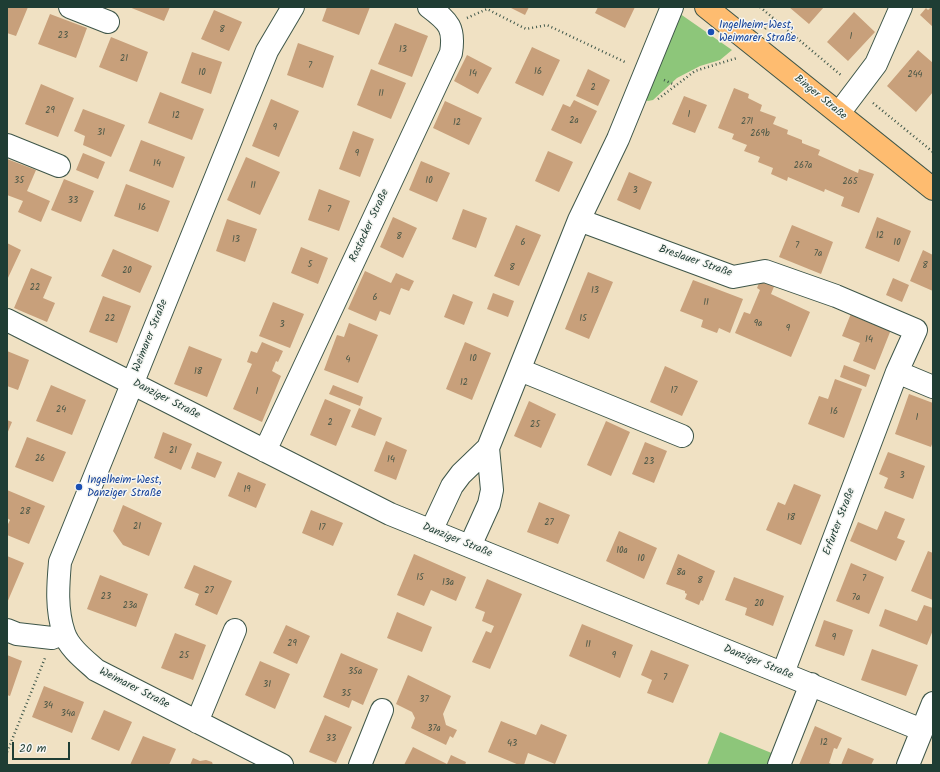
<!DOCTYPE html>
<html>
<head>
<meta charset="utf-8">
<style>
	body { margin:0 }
	#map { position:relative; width:940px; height:772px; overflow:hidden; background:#f0e1c3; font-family:Kalam,sans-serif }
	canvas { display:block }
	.frame { position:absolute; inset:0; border:8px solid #1f3d34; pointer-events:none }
	.scale { position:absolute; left:12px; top:742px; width:58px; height:18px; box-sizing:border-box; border:2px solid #1f3d34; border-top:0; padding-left:5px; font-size:12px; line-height:14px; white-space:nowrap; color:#1f3d34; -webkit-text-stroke:3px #f6f6f2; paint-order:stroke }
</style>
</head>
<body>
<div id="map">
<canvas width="940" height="772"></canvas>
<div class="frame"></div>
<div class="scale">20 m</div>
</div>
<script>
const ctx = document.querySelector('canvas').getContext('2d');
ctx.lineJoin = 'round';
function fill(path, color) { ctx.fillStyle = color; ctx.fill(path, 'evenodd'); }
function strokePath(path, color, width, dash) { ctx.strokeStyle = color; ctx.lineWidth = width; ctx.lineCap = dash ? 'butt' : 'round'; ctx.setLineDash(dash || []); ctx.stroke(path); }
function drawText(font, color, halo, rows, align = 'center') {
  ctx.font = font + ' Kalam,sans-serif'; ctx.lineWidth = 3; ctx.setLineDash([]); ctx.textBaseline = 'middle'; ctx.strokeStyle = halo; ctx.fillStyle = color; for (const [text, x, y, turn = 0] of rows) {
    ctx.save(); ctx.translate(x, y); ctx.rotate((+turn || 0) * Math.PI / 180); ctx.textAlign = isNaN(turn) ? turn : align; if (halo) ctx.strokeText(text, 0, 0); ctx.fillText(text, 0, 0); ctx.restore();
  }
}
fill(new Path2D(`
	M676 11 732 50 720 60 700 66 677 78 653 100 648 101 643 99Z
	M720 732 774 754 769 765H707Z`), '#8dc67a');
fill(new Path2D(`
	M7 7H28L16 36 7 33Z
	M129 7H170L164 21Z
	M327 7H370L359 35 322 21Z
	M509 7H529L525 15Z
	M598 7H635L625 28 595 13Z
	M789 7H824L809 24Z
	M931 7H933V27L920 15 926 8 928 10Z
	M214 10 242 22 229 51 201 39Z
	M854 12 875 32 848 61 827 42Z
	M50 14 87 28 76 58 38 44Z
	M395 23 428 36 412 77 378 64Z
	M111 37 148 52 137 82 99 67Z
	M298 43 334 56 323 88 287 75Z
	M532 47 560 60 543 96 515 83Z
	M918 50 933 63V92L916 112 887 86Z
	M192 52 222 62 211 94 181 83Z
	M467 55 492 68 478 94 454 81Z
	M371 69 406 83 391 119 357 105Z
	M588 69 610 80 598 106 576 96Z
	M41 84 74 98 58 137 25 124Z
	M734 88 749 94 748 98 762 105 760 111 776 117 773 124 788 130 787 134 802 140V143L820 150 818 155 858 173 859 169 874 174 859 213 841 206 844 197 825 189 824 192 788 177 787 181 771 174 773 168 758 162 760 157 744 151 747 145 732 139 734 134 718 128Z
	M160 92 204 109 192 140 148 123Z
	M684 96 707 105 695 133 672 124Z
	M271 99 299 111 279 157 252 146Z
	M574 100 597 111 581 144 551 130 563 104 570 107Z
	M445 101 482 118 469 145 433 128Z
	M83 109 125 125 111 157 83 145 85 136 74 131Z
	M353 131 374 139 360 177 339 169Z
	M141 140 185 157 173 188 129 171Z
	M548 151 573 162 559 192 535 181Z
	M83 153 105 162 98 179 76 170Z
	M246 157 280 172 260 215 227 200Z
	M7 159 36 170 27 191 50 201 41 222 18 212 23 201 7 195Z
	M421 161 450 173 437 202 409 190Z
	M629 172 652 182 640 210 617 200Z
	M64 179 94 191 81 222 51 210Z
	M126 184 170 201 158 232 114 216Z
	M319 189 350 201 339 231 308 220Z
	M463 209 487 218 476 248 452 239Z
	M393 217 417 228 403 258 380 247Z
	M877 217 911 231 899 262 865 248Z
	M227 219 257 229 245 262 216 251Z
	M516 225 541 235 519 286 494 276Z
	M792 225 833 242 821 274 779 257Z
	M7 243 21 250 7 280Z
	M301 247 328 258 318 284 291 273Z
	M113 249 152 266 140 293 101 276Z
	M923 250 933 255V291L910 281Z
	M31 268 52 277 43 298 55 303 47 322 14 308Z
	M365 271 391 283 396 273 414 281 409 291 401 288 390 315 380 311 376 321 348 309Z
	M588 272 613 282 589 339 565 329Z
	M763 273 777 279 771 294 810 312 791 357 735 333 744 312 750 314 760 290 757 288Z
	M893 278 909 285 902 302 886 295Z
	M693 280 743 299 730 333 719 328 717 333 701 327 703 320 680 311Z
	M493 293 514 301 508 317 487 309Z
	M453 294 473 302 464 325 444 317Z
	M103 296 131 306 117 343 89 332Z
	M273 302 304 314 290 348 259 336Z
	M852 311 892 327 875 370 853 361 860 343 842 336Z
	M349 323 378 335 358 383 324 370 337 335 344 337Z
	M262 342 283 351 278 362 276 361 272 371 281 376 262 422 233 409 252 364 247 362 251 351 257 353Z
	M465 342 491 353 472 400 446 389Z
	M189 346 222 359 207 397 174 384Z
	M7 351 29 360 18 390 7 386Z
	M844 365 870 375 866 387 840 377Z
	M665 366 698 381 682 416 650 402Z
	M835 379 862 389 844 438 808 424 819 396 828 399Z
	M51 385 86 400 72 435 36 421Z
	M333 385 363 397 360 406 329 394Z
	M909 394 933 403V441L931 447 895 434Z
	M325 399 351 410 336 446 310 435Z
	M529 401 556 414 541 448 514 436Z
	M359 408 382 418 375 436 351 427Z
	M7 420 12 422 7 434Z
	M606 421 630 432 611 476 587 465Z
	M163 432 192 444 181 470 154 458Z
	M27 437 66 452 53 482 15 467Z
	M386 441 407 450 396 480 374 471Z
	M645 442 667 451 654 483 632 474Z
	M197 452 222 462 215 478 191 468Z
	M888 452 925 466 913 499 884 488 888 478 879 474Z
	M238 472 266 484 256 508 228 496Z
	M794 484 821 495 801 545 766 530 778 502 785 505Z
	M7 490 45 506 29 544 7 535V526L10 520 7 518Z
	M539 502 570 515 558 544 527 532Z
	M123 505 162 523 149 556 123 545 113 531Z
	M311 510 343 523 333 546 302 533Z
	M885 511 905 519 897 538 905 541 896 561 850 541 858 522 877 530Z
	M619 531 657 548 644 579 606 561Z
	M928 551 933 553V600L911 591Z
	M414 554 466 577 456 601 431 590 424 606 397 595Z
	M678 554 715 571 703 601 701 600 699 605 685 599 687 594 685 593V591L666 584Z
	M7 556 24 563 7 603Z
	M851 563 884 577 869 614 836 601Z
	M194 565 232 581 217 615 195 605 199 594 184 588Z
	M100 575 148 594 136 627 87 609Z
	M734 577 784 596 773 626 745 615 747 608 725 600Z
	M487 579 522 594 490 669 472 662 486 631 491 633 494 626 482 621 485 612 475 608Z
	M924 605 933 608V630L927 645 879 626 885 609 917 621Z
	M397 612 432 627 422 652 387 638Z
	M824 620 853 630 844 656 815 646Z
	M582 624 633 645 620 678 569 656Z
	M286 625 310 636 297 664 273 653Z
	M175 633 206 645 193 680 161 668Z
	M872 649 918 665 906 696 861 680Z
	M651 650 689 665 673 703 647 693 652 680 641 675Z
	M341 653 378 669 363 705 352 700 349 708 323 697Z
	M7 655 22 661 10 696 7 695Z
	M260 661 290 674 275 709 245 695Z
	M408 675 451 696 443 714 446 725 457 730 453 738 450 736 446 745 411 728 415 718 412 712 396 704Z
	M44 686 84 702 72 733 32 717Z
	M104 710 132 722 119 751 91 739Z
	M325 715 352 727 336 763 309 752Z
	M501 721 536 735 541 724 567 735 555 764 528 753 524 765H519L488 752Z
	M815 726 842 738 837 749 834 748 829 763 834 765H799Z
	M143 736 176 749 169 765H130Z
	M413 747 447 764 451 755 466 762 465 765H404Z
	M848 748 874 759 871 765H841Z
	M193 758 200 761 206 760 212 762 213 765H190Z`), '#c8a07b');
const minor = new Path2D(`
	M70 7 108 22
	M839 113 876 64 901 7
	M7 145 59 166
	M579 220 733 277 765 271 836 296 916 330 897 372 783 673
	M7 320 390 514 922 730
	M520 370 682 436
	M897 372 933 387
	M265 451 451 53C455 28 449 22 429 7
	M431 531 452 486 461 474 488 448 579 220 618 139 672 7
	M470 546 489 504 492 490 488 448
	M7 630 17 634 52 638 64 633
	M197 722 235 630
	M282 765 96 670C85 660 69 648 64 633 56 610 58 585 60 562L267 51 293 7
	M360 765 382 710
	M779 765 811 684
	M908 765 933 703`);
const major = new Path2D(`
	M706 7 933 189`);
strokePath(minor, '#3e5649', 24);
strokePath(major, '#3e5649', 24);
strokePath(new Path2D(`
	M760 7 842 76
	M467 18 487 9 526 29 547 25 627 63
	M765 29 774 18
	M664 80 675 85
	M658 99 695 71 737 58
	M873 103 933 152
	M7 752 45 658`), '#3e5649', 2.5, [1, 3]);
strokePath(minor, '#fff', 22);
strokePath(major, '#febc70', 22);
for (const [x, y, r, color] of [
	[711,32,4,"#1a4fb4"],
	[79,487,4,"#1a4fb4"]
]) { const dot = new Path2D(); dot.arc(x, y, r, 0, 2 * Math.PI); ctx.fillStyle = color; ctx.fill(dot); strokePath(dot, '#f6f6f2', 1.5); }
drawText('9px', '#495646', null, [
	["8",222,30],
	["23",63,36],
	["1",851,37],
	["13",403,50],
	["21",124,59],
	["7",310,66],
	["16",538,72],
	["10",202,73],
	["14",473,74],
	["244",915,75],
	["2",593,88],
	["11",381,94],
	["29",50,111],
	["1",689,115],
	["12",176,116],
	["2a",574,121],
	["271",747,122],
	["12",457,123],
	["9",275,128],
	["31",101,133],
	["269b",760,134],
	["9",357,154],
	["14",157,164],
	["267a",803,166],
	["35",19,181],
	["10",429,181],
	["265",850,182],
	["11",253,186],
	["3",635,191],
	["33",73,201],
	["16",142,208],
	["7",329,210],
	["12",880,236],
	["8",399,237],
	["13",236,240],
	["6",523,243],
	["10",897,243],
	["7",797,246],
	["7a",818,254],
	["5",310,265],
	["8",925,266],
	["8",512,268],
	["20",127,271],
	["22",35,288],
	["13",595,291],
	["6",375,298],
	["11",706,303],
	["22",110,319],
	["15",583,319],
	["9a",758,324],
	["3",282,325],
	["9",788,329],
	["14",869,340],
	["10",473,359],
	["4",348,360],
	["18",198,372],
	["12",464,383],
	["17",674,391],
	["1",257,392],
	["24",61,410],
	["16",834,412],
	["1",917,418],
	["2",330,423],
	["25",535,425],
	["21",173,451],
	["26",40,459],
	["14",391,460],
	["23",649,462],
	["3",902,476],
	["19",247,490],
	["28",25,512],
	["18",791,518],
	["27",549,523],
	["21",137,527],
	["17",322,528],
	["10a",622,551],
	["10",641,559],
	["8a",681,573],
	["15",420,578],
	["7",864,579],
	["8",700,581],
	["13a",448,583],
	["27",209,591],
	["23",106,597],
	["7a",856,598],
	["20",759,604],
	["23a",130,606],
	["9",834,638],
	["29",292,644],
	["11",588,645],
	["25",184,656],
	["9",614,656],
	["35a",355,672],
	["7",665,678],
	["31",267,685],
	["35",346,694],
	["37",424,700],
	["34",48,706],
	["34a",68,714],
	["37a",434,729],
	["33",331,739],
	["12",824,743],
	["43",512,744]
]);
drawText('11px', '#164399', '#f6f6f2', [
	["Ingelheim-West,",719,26],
	["Weimarer Straße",719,39],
	["Ingelheim-West,",87,481],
	["Danziger Straße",87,494]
], 'left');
drawText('11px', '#1f3d34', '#f6f6f2', [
	["Binger Straße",820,98,39],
	["Rostocker Straße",370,226,-65],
	["Breslauer Straße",695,262,19],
	["Weimarer Straße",151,336,-68],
	["Danziger Straße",166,400,27],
	["Erfurter Straße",840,522,-69],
	["Danziger Straße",457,541,22],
	["Danziger Straße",758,663,22],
	["Weimarer Straße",134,689,27]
]);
</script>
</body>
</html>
